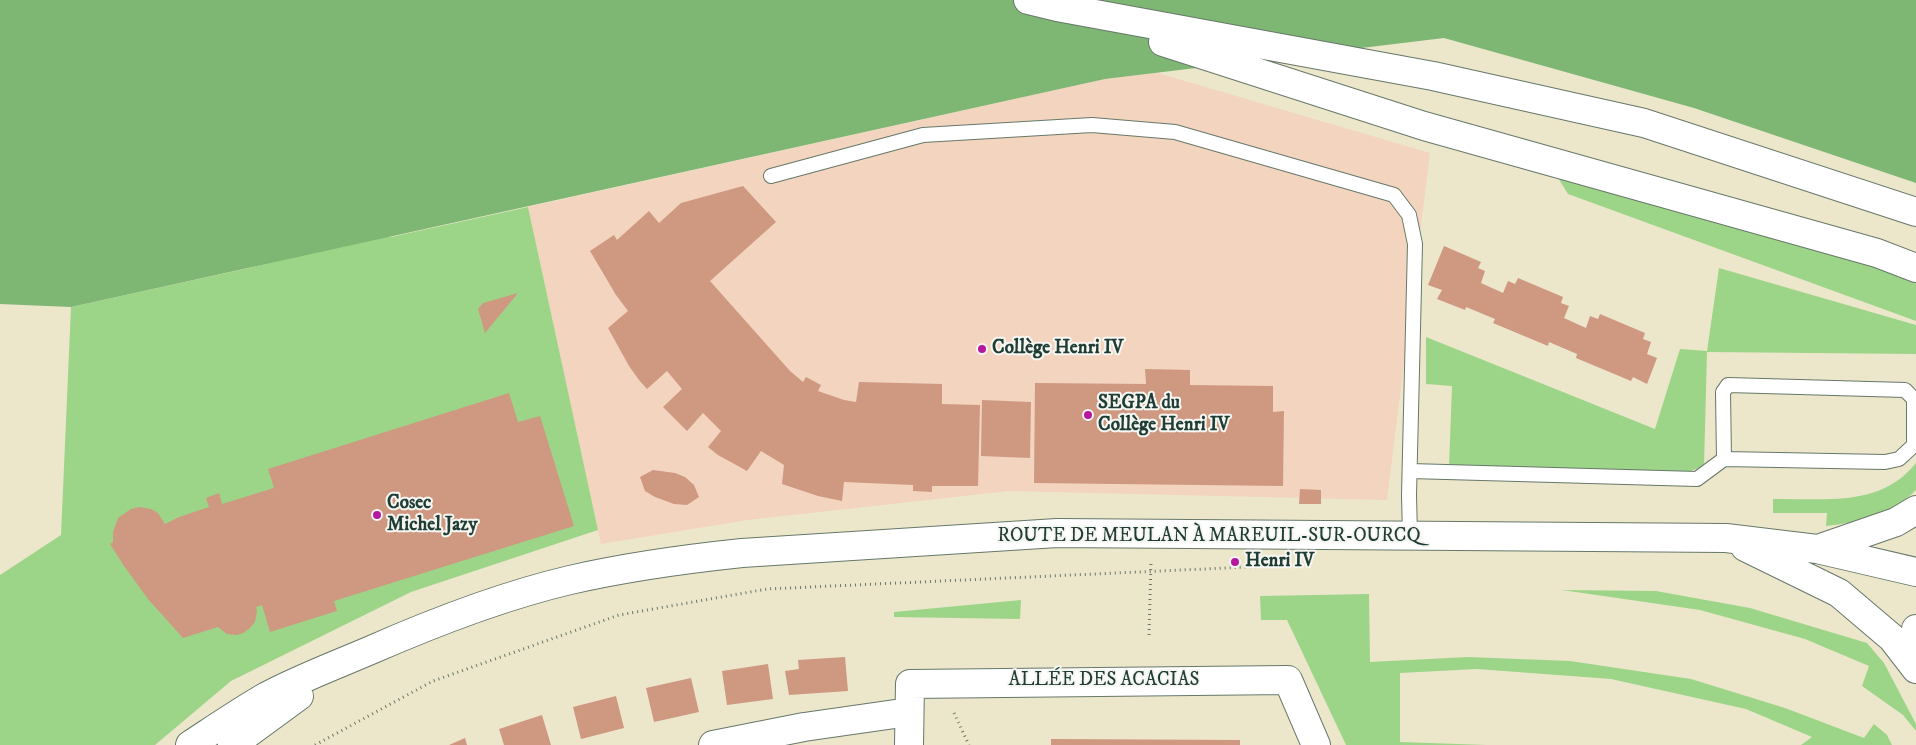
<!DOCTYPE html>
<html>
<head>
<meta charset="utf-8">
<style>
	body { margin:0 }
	canvas { display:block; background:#ece6cb }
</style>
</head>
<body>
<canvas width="1916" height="745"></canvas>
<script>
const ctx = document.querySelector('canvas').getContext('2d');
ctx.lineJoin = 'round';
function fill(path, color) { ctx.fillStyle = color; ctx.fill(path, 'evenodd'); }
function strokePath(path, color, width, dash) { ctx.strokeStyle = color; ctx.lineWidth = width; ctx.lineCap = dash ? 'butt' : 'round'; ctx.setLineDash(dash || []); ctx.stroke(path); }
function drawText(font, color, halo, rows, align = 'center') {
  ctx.font = font + ' "IM FELL DW Pica",serif'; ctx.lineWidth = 4; ctx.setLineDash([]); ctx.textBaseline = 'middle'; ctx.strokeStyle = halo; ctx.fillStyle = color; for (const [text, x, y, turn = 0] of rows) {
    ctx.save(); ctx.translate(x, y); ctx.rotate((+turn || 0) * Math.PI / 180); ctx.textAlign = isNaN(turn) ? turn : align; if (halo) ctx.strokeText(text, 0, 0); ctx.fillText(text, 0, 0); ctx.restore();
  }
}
fill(new Path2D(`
	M1158 73 1430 153 1387 500 1009 491 747 520 601 544 528 207 1105 79Z`), '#f3d4bf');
fill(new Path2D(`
	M1555 173 1883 269 1916 281V321L1568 194Z
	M528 207 598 530 411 592 231 681 155 745H0V575L61 535 71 307 249 268 377 235 391 237Z
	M1719 268 1916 325V354L1707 352 1704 466 1688 472 1449 467 1452 386 1426 384V337L1655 429 1680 349 1707 351Z
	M1916 463V490C1893 514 1858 523 1826 526L1827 513H1773V499C1826 498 1880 508 1916 463Z
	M1562 590 1656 591 1750 608 1867 643 1884 663 1916 724V731L1903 715 1862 686 1869 666 1805 639 1700 610Z
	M1369 594 1370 662 1468 657 1570 661 1691 679 1785 708 1864 738 1874 724 1887 735 1892 745H1801L1812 737 1746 709 1611 679 1477 669 1400 673V742L1487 745H1346L1287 620H1261L1260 596Z
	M1021 600 1020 619 894 617V612Z`), '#9dd588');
fill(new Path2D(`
	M0 0H1916V183L1694 108 1444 38 1105 79 71 307 0 304Z`), '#7eb674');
fill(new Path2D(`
	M743 186 776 222 710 281 790 371 803 382 806 377 821 385 818 391 844 400 856 402 859 382 942 384V404L980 405 978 486H932V492L913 491V485L844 482 842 501 818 496 782 484 784 465 761 451 747 471 718 455 708 447 721 431 703 413 687 431 663 407 682 389 667 371 647 389 639 380 629 366 608 328 628 311 616 295 590 251 614 235 617 240 649 211 659 223 681 203Z
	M1444 246 1481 262 1478 268 1485 271 1481 283 1503 293 1508 281 1515 284 1518 278 1563 297 1561 303 1569 306 1564 318 1586 328 1590 316 1598 319 1600 314 1645 333 1643 339 1651 342 1647 354 1657 358 1647 384 1633 377 1631 381 1576 358 1577 354 1549 342 1548 346 1493 323 1495 319 1466 307 1465 310 1437 299 1442 290 1428 285Z
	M518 293 485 333 478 309 483 303Z
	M1145 369 1190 370V385L1273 386V412L1284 411 1283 486 1034 483 1035 383 1146 384Z
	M509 393 518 422 540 416 574 526 334 601 337 611 270 632 262 605 256 607 257 611 255 622 249 629 243 633 237 635 227 634 218 627 183 638 148 599 124 566 110 544 113 542V532L118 518 131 509 139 507 151 509 158 513 165 524 179 517 209 507 206 498 219 493 222 504 274 488 268 469Z
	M982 400 1031 402 1030 458 981 456Z
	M653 470 675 473 685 477 694 485 699 497 687 505 674 504 655 497 645 491 640 477Z
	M1300 489 1321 490V504H1299Z
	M845 657 848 691 789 695 785 671 799 669 798 660Z
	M768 664 773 699 727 705 722 671Z
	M691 678 699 712 654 722 646 688Z
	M616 696 624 728 581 739 573 707Z
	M542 715 551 745H504L499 729Z
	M465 738 467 745H449Z
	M1051 739 1240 740V745H1051Z`), '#cf9881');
const service = new Path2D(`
	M771 176 923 135 1092 125 1175 132 1394 195 1409 215 1415 244 1409 495 1410 536
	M1410 471 1697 479 1724 459 1723 392 1728 385 1905 390 1914 399V445L1899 459 1885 462 1724 459`);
const minor = new Path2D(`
	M1745 547 1839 593 1892 638 1916 669
	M1818 549 1896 522 1916 510
	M1916 629V637
	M190 745C216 728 241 711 267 696 301 678 336 665 371 650 435 622 502 596 570 580 626 567 685 559 742 553L1057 533 1726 538 1817 549 1916 572
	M232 745 299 696
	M713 745 804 727 909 712
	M909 745 910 684 1288 680 1316 745`);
const secondary = new Path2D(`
	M1028 0 1057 7 1433 76 1644 123 1916 212
	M1163 42 1424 126 1877 253 1916 268`);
strokePath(service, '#677869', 16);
strokePath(minor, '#677869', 30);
strokePath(secondary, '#677869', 30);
strokePath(new Path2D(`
	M1149 635 1151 562
	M954 713 969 745
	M315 745 433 681 619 615 767 589 1269 566`), '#677869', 3, [1, 4]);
strokePath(service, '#fff', 14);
strokePath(minor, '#fff', 28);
strokePath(secondary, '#fff', 28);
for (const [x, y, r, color] of [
	[982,349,5,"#b5179e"],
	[1088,415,5,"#b5179e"],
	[377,515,5,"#b5179e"],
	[1235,562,5,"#b5179e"]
]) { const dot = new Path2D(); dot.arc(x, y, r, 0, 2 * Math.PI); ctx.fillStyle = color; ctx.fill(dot); strokePath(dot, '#f6f6f2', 2); }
drawText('bold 19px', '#1f3d34', '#f6f6f2', [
	["Collège Henri IV",992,349],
	["SEGPA du",1098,404],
	["Collège Henri IV",1098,426],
	["Cosec",387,504],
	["Michel Jazy",387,526],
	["Henri IV",1245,562]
], 'left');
drawText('19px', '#1f3d34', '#f6f6f2', [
	["ROUTE DE MEULAN À MAREUIL-SUR-OURCQ",1209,537],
	["ALLÉE DES ACACIAS",1104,681]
]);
</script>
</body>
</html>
